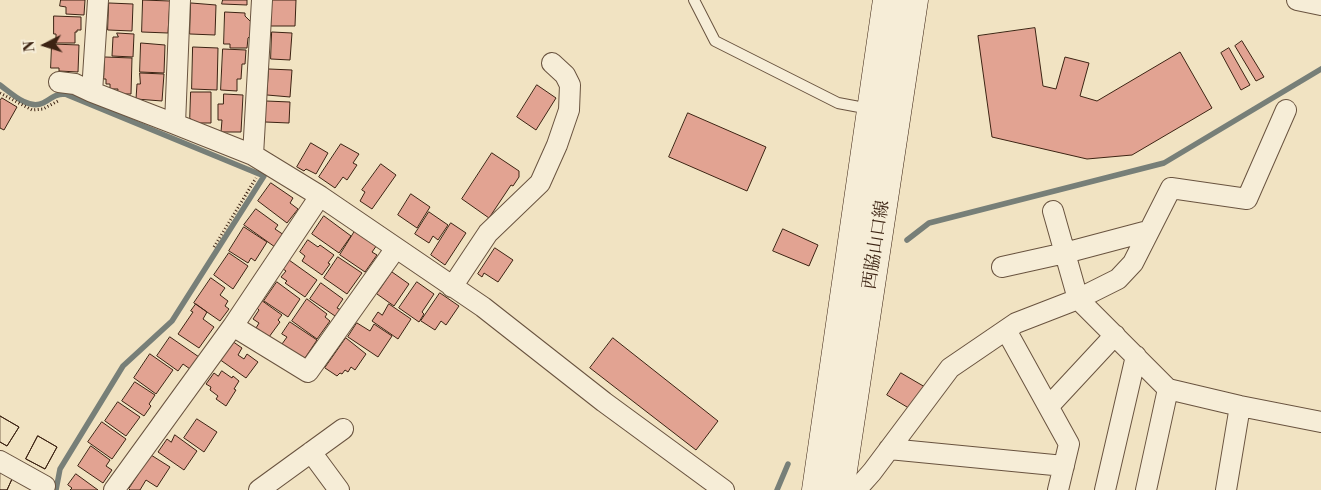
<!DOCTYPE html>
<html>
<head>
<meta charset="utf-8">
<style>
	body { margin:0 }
	#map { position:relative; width:1321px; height:490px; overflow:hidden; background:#f1e3c2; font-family:"Libre Bodoni",serif }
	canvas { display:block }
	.north { position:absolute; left:20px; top:20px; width:50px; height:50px; -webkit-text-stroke:4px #f6edd7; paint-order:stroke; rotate:265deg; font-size:14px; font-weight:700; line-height:20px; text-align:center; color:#3c2313 }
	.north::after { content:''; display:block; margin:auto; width:18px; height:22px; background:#3c2313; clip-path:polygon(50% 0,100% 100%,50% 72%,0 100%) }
</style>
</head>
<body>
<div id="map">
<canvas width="1321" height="490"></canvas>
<div class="north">N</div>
</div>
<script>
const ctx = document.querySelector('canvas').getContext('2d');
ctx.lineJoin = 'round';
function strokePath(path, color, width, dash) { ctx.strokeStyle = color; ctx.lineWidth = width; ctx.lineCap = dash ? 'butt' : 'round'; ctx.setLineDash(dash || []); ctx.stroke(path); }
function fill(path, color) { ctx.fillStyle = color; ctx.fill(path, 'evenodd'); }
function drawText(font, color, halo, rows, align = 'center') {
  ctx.font = font + ' "Libre Bodoni","Noto Serif JP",serif'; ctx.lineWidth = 4; ctx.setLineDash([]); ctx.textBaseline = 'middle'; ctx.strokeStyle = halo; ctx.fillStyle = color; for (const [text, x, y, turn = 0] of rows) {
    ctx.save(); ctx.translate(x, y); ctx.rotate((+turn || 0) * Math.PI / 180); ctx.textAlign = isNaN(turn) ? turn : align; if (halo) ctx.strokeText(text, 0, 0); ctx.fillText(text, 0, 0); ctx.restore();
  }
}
strokePath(new Path2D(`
	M0 85C11 93 28 110 43 103 54 98 51 95 65 94L264 176 172 321 123 366 60 469 56 490
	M907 240 929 223 1164 163 1321 69
	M777 490 788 464`), '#777f78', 5.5);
const building = new Path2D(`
	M61 0H85L84 15 66 14V7L60 6Z
	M143 0 170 1 168 33 142 32Z
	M223 0H247V5L222 4Z
	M272 0H296L295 26H271Z
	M109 3 133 4 132 31 108 30Z
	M191 3 216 5 215 35 190 34Z
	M225 12 245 13V16L251 22V35L248 38 247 48H230V44H224Z
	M54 16 81 17V30H77V32H75V43H56V34H54Z
	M1035 28 1043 86 1056 89 1065 57 1089 63 1080 96 1097 101 1180 52 1212 108 1132 155 1087 159 992 137 978 36Z
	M272 32 292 33 290 60 271 59Z
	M117 33 134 34 133 57 112 56 113 37H118Z
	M1242 41 1264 77 1256 81 1235 46Z
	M141 43 165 45 164 73 140 72Z
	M52 44 79 45 78 72 59 71V68H51Z
	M193 47 218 48 217 90 192 89Z
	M1229 48 1250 85 1241 90 1221 53Z
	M223 49 246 50 245 64H242L241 79H237V91L221 90Z
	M105 57 132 58 131 94H117L118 89H110V84H106V79H104Z
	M269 69 292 70 290 97 267 95Z
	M140 73 164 74 162 101 136 99 137 84H140Z
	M537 85 556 98 536 130 517 117Z
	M191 92H211V123H194L190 118Z
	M224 94 243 95 241 132H221L222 120H218V104H223Z
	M2 98 17 107 4 130 0 128V101Z
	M266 101 290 102 289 123 265 122Z
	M688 113 766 147 747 191 669 157Z
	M311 143 328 153 316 174 306 169 304 171 297 167Z
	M341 144 359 154 353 163 357 165 347 180 343 177 335 188 319 177Z
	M492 153 519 171V177L513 186 511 185 489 218 462 199Z
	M381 164 396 175 372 209 360 201 365 192 362 190Z
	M271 183 293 198 290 203 298 209 287 223 258 201Z
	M411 194 430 207 417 228 398 215Z
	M256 209 278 225 275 229 284 235 275 247 244 225Z
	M429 212 448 225 438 240 433 236 429 243 415 234Z
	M324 216 351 236 339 253 312 234Z
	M451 223 466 233 445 265 431 255Z
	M244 227 267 242 255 261 251 258 248 263 229 251Z
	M783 229 818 245 809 266 773 251Z
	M355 231 377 245 372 252 377 255 365 272 340 255Z
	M308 240 318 247 320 245 334 255 328 263 330 264 322 275 302 261 305 256 300 252Z
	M495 248 513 260 498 282 484 273 482 277 478 274Z
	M229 253 248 266 233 289 214 275Z
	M338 257 362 273 347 294 324 278Z
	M289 260 317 280 305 297 285 283 287 281 281 277 286 271 283 269Z
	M392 272 409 284 394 306 377 294Z
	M211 278 225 288 220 295 228 301 225 306 229 309 220 321 194 303Z
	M277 282 300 299 288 317 264 301Z
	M417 282 434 294 422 312 424 314 419 322 399 308Z
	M321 283 343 299 337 308 343 311 338 318 310 299Z
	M440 293 459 306 446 325 441 321 435 330 421 321Z
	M307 299 327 314 325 317 330 321 317 339 292 321Z
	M261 300 282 315 278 320 280 322 269 337 256 328 259 323 253 319 259 310 256 307Z
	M196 304 207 312 203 319 214 327 199 348 178 334 193 312 191 311Z
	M389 304 411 319 398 339 372 321 378 312 382 315Z
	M290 322 317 340 303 361 287 350 288 348 282 344 287 337 282 334Z
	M357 323 370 331 374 324 392 336 378 357 348 337Z
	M170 337 199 357 190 369 183 364 178 371 157 356Z
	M346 338 366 354 355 370 351 367 348 372 345 370 342 374 340 373 337 376 325 368Z
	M613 338 718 421 696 450 590 368Z
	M232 341 242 348 238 355 244 359 247 354 258 362 246 378 219 359Z
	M150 354 173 370 156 394 134 378Z
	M222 371 232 378 233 376 239 381 234 389 236 390 226 406 216 399 218 396 210 390 211 387 206 384 214 373 218 376Z
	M901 373 925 387 912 410 887 395Z
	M135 382 155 395 149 404 151 406 144 416 122 401Z
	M118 402 140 417 126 436 105 421Z
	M0 416 19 427 7 446 0 442Z
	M0 416 19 427 7 446 0 442Z
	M197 419 217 432 204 452 184 438Z
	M102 422 126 439 112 459 88 442Z
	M175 435 197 451 184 470 158 452 167 439 171 442Z
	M38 436 57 447 45 469 26 459Z
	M38 436 57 447 45 469 26 459Z
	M91 446 110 460 106 466 112 470 103 483 78 466Z
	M151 455 170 467 157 487 146 480 140 490H130L129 489Z
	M0 472 12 479 7 490H0Z
	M0 472 12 479 7 490H0Z
	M76 474 98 490H70L72 488 68 485Z`);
fill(building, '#e2a392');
strokePath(building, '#3c2313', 1);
const lane = new Path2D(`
	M694 0 715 41 838 103 870 109`);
const street = new Path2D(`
	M98 0 92 92 175 124 180 0
	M1297 0 1321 5
	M59 82 75 84 92 92
	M175 124 253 155 262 0
	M320 196 483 307 604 402 724 490
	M1053 211 1078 299 1168 389 1240 406 1321 422
	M1002 267 1065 253 1148 231
	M452 287 488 233 540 183 557 145 569 110 570 85 565 75 552 63
	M233 326 320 196 253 155
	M1006 330 1069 444 1058 490
	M1049 406 1115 335
	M889 449 1064 466
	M311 452 339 490
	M0 461 45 486
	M114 490 233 326 308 372 396 248
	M259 490 343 429
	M856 490 872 472 950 368 1016 323 1078 299 1118 279 1133 263 1171 188 1247 199 1286 110
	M1105 490 1136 356
	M1146 490 1168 389
	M1226 490 1240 406`);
const secondary = new Path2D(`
	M816 490 887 0
	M840 490 914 0`);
strokePath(lane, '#69533f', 12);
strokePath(street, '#69533f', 22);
strokePath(secondary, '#3c2313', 29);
strokePath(new Path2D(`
	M0 93 32 110 43 109 58 101
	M214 247 256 178`), '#3c2313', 3, [1, 2.5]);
strokePath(lane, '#f6edd7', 10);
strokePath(street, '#f6edd7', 20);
strokePath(secondary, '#f6edd7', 28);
drawText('18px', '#3c2313', '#f6edd7', [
	["西脇山口線",877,245,-81]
]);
</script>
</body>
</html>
